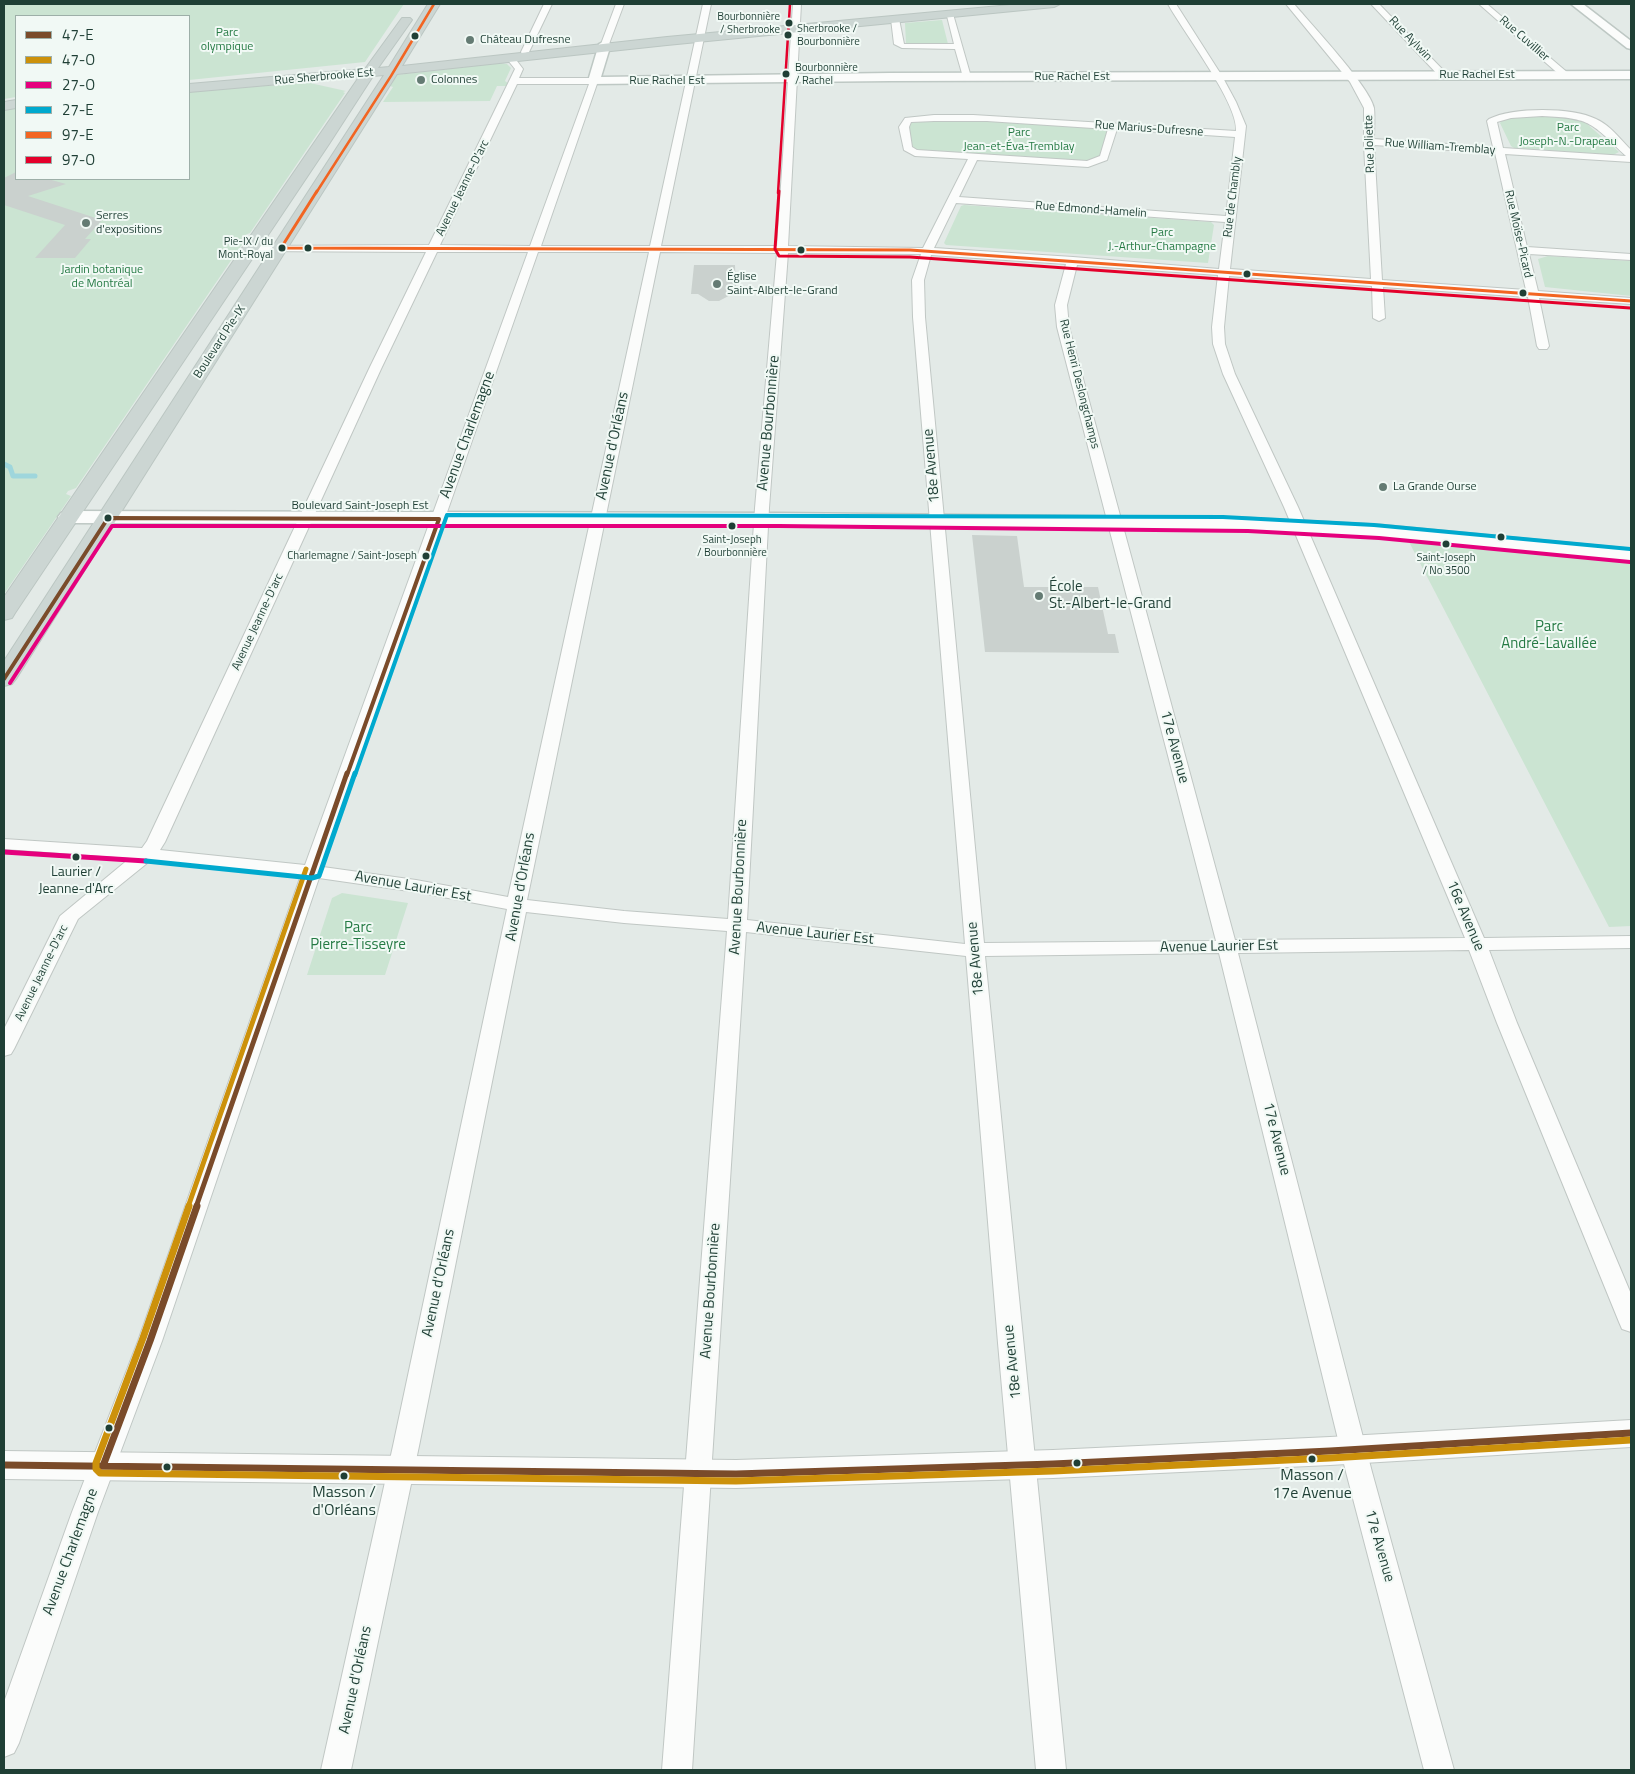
<!DOCTYPE html>
<html>
<head>
<meta charset="utf-8">
<style>
	body { margin:0 }
	#map { position:relative; width:1635px; height:1774px; overflow:hidden; background:#e3eae7; font-family:"Titillium Web",sans-serif }
	canvas { display:block }
	.frame { position:absolute; inset:0; border:5px solid #1f3f35; pointer-events:none }
	.legend { position:absolute; left:15px; top:15px; width:175px; height:165px; box-sizing:border-box; background:#f1f9f5; border:1px solid #9dafa8; margin:0; padding:6px 9px; list-style:none; font-size:15px; color:#1f3f35 }
	.legend li { display:flex; align-items:center; gap:10px; height:25px }
	.legend b { width:25px; border:1px solid #9dafa8 }
</style>
</head>
<body>
<div id="map">
<canvas width="1635" height="1774"></canvas>
<div class="frame"></div>
<ul class="legend">
<li><b style="height:6px;background:#7a4b2a"></b>47-E</li>
<li><b style="height:6px;background:#cc910b"></b>47-O</li>
<li><b style="height:6px;background:#e5007d"></b>27-O</li>
<li><b style="height:6px;background:#00a9ce"></b>27-E</li>
<li><b style="height:6px;background:#f26522"></b>97-E</li>
<li><b style="height:6px;background:#e4002b"></b>97-O</li>
</ul>
</div>
<script>
const ctx = document.querySelector('canvas').getContext('2d');
ctx.lineJoin = 'round';
function fill(path, color) { ctx.fillStyle = color; ctx.fill(path, 'evenodd'); }
function strokePath(path, color, width, dash) { ctx.strokeStyle = color; ctx.lineWidth = width; ctx.lineCap = dash ? 'butt' : 'round'; ctx.setLineDash(dash || []); ctx.stroke(path); }
function drawText(font, color, halo, rows, align = 'center') {
  ctx.font = font + ' "Titillium Web",sans-serif'; ctx.lineWidth = 4; ctx.setLineDash([]); ctx.textBaseline = 'middle'; ctx.strokeStyle = halo; ctx.fillStyle = color; for (const [text, x, y, turn = 0] of rows) {
    ctx.save(); ctx.translate(x, y); ctx.rotate((+turn || 0) * Math.PI / 180); ctx.textAlign = isNaN(turn) ? turn : align; if (halo) ctx.strokeText(text, 0, 0); ctx.fillText(text, 0, 0); ctx.restore();
  }
}
fill(new Path2D(`
	M4 4H404L365 62 189 80V16H16V97L4 99Z
	M942 20 948 44 906 43 905 23Z
	M500 63 507 64 511 68 505 81 509 84 508 86H497L490 101 383 102 393 87 390 86 396 75Z
	M310 83 346 91 343 92 345 93 250 233 245 235 244 237H247L76 488 68 491 66 494 71 496 4 594V109L16 107V179H189V91Z
	M1523 116 1576 118 1586 123 1619 152 1613 155 1514 148 1511 146 1500 123 1503 119Z
	M981 118 1113 126 1098 162 913 153 908 120Z
	M964 205 1211 222 1214 225 1208 263 946 245 944 243 961 206Z
	M1548 256 1631 261V296L1545 287 1538 259Z
	M1408 540 1631 561V926L1609 927Z
	M342 893 408 903 385 975H307L332 898Z`), '#cbe4d2');
strokePath(new Path2D(`
	M4 464 10 467 13 476H35`), '#9fd6dc', 5);
fill(new Path2D(`
	M16 172V179H48L66 184 28 196 102 220 85 239H91L75 258H35L65 225 4 205V178Z
	M694 265H735L736 292 719 301H709L698 294H691Z
	M972 535 1017 536 1024 587H1098L1108 634H1115L1119 653 985 652Z`), '#cad1ce');
const minor = new Path2D(`
	M544 4H552L529 52 522 54 521 52Z
	M616 4H624L609 44 602 46 601 44Z
	M703 4H711L661 246H777L793 4H801L788 246 923 248 968 159 915 156 904 150 899 127 905 118 934 115H973L1236 131C1239 104 1182 30 1168 4H1176L1222 76 1236 102 1246 126 1230 269 1371 279 1364 145V108L1350 82 1286 4H1294C1311 24 1370 87 1374 108 1375 118 1374 130 1374 139L1493 147 1487 121 1489 119C1513 107 1572 107 1596 119 1610 125 1621 140 1631 150V162L1505 154 1527 247 1631 254V260L1529 254 1538 291 1631 298V304L1539 298 1549 346 1547 349H1539L1537 346 1528 297 1383 287 1385 318 1379 321 1373 318 1372 286 1229 276 1224 327 1225 344 1235 374 1298 507 1484 938 1631 936V948L1489 950 1517 1023 1631 1294V1332L1622 1329 1619 1322 1497 1023 1469 950 1238 953 1372 1472 1454 1770H1424L1346 1472 1219 953 985 956 1066 1770H1036L998 1343 966 956 746 932 692 1770H662L727 931 624 923 526 912 419 1446 351 1770H321L393 1446 507 909 416 892 319 878 162 1341 98 1512 19 1743 14 1753 4 1757V1702L72 1512 138 1341 301 875 151 860 78 919 14 1049 11 1054 4 1056V1029L60 916 130 858 4 849V839L142 848 147 841 369 369 426 252 251 251 247 250 246 248 247 246 429 245 515 69 507 59 511 56 514 57 523 69 519 78H594L598 81 541 246H650ZM517 84H589L530 246 440 245ZM1542 116C1592 118 1591 123 1626 156L1503 148 1497 122 1511 118ZM934 121H987L1108 129 1100 156 1087 161 917 150 912 147 909 127 911 122ZM1117 129 1235 137 1226 216 959 197 977 160 1088 167 1107 160ZM1374 145 1495 153 1526 290 1382 280ZM956 203 1225 222 1219 269 1073 257 934 248ZM437 252H528L305 865 160 850 165 842 381 369ZM538 252H649L508 897 416 880 323 867ZM660 252 777 253 755 508 728 919 624 911 527 900ZM788 253 921 254 912 280 913 317 965 944 747 920 769 508ZM931 255 1066 264 1055 305 1057 327 1216 941 984 943 925 317 924 280ZM1077 265 1218 275 1212 327 1213 344 1223 374 1284 507 1465 938 1235 940 1069 327 1067 305Z
	M1371 4H1379L1446 73V77H1440Z
	M1479 4H1487L1568 73V77H1562Z
	M946 12 953 14 971 77 970 79 963 77 955 49 902 48 894 44 891 19 895 17 899 19 904 44H954Z`);
const tertiary = new Path2D(`
	M1631 1420V1447L1330 1465 1053 1478 736 1488 4 1479V1451L736 1460 1053 1450 1330 1437Z`);
const secondary = new Path2D(`
	M1571 4H1583L1631 41V49L1627 48Z
	M605 41 611 44 601 77 890 73 1631 71V79L890 81 590 84 588 81 599 44Z
	M68 511 779 513 1248 518 1380 525 1631 549V561L1380 537 1248 530 779 525 68 523 61 521 58 517 61 513Z`);
const primary = new Path2D(`
	M428 4H440L402 66 667 37 1021 4H1060L1054 7 667 45 397 74 16 679 12 684 4 686V661L384 75 373 76 329 144 15 613 12 618 4 620V597L359 77 189 92V84L365 69 402 18H410L412 20 378 68 389 67Z
	M16 100V108L4 110V102Z`);
strokePath(minor, '#c0c7c4', 2);
strokePath(tertiary, '#c0c7c4', 2);
strokePath(secondary, '#bec8c4', 3);
strokePath(primary, '#bbc6c2', 2);
fill(minor, '#fbfcfb');
fill(tertiary, '#fbfcfb');
fill(secondary, '#fbfcfb');
fill(primary, '#ccd6d3');
strokePath(new Path2D(`
	M4 679 108 518 439 519 347 775`), '#7a4b2a', 4);
strokePath(new Path2D(`
	M196 1207 347 773`), '#7a4b2a', 5);
strokePath(new Path2D(`
	M4 1465 736 1474 1053 1464 1330 1451 1631 1433
	M103 1466 150 1341 197 1206`), '#7a4b2a', 7);
strokePath(new Path2D(`
	M188 1207 306 869`), '#cc910b', 5);
strokePath(new Path2D(`
	M189 1206 143 1338 96 1463V1469L100 1473 736 1481 1053 1471 1330 1458 1631 1440`), '#cc910b', 7);
strokePath(new Path2D(`
	M10 683 112 526H779L1248 531 1379 538 1630 562`), '#e5007d', 4);
strokePath(new Path2D(`
	M4 852 146 861`), '#e5007d', 5);
strokePath(new Path2D(`
	M355 775 447 515 1223 517 1374 525 1630 549`), '#00a9ce', 4);
strokePath(new Path2D(`
	M146 861 312 878 319 876 355 773`), '#00a9ce', 5);
strokePath(new Path2D(`
	M316 193 391 76 434 4`), '#f26522', 2.5);
strokePath(new Path2D(`
	M281 248 910 250 1631 301
	M281 248 317 191`), '#f26522', 3);
strokePath(new Path2D(`
	M778 193 790 4`), '#e4002b', 2.5);
strokePath(new Path2D(`
	M779 191 775 249 779 256 910 257 1630 308`), '#e4002b', 3);
for (const [x, y, r, color] of [
	[789,23,4.5,"#1f3f35"],
	[788,35,4.5,"#1f3f35"],
	[415,36,4.5,"#1f3f35"],
	[470,40,5,"#647b73"],
	[786,74,4.5,"#1f3f35"],
	[421,80,5,"#647b73"],
	[86,223,5,"#647b73"],
	[282,248,4.5,"#1f3f35"],
	[308,248,4.5,"#1f3f35"],
	[801,250,4.5,"#1f3f35"],
	[1247,274,4.5,"#1f3f35"],
	[717,284,5,"#647b73"],
	[1523,293,4.5,"#1f3f35"],
	[1383,487,5,"#647b73"],
	[108,518,4.5,"#1f3f35"],
	[732,526,4.5,"#1f3f35"],
	[1501,537,4.5,"#1f3f35"],
	[1446,544,4.5,"#1f3f35"],
	[426,556,4.5,"#1f3f35"],
	[1039,596,5,"#647b73"],
	[76,857,4.5,"#1f3f35"],
	[109,1428,4.5,"#1f3f35"],
	[1312,1459,4.5,"#1f3f35"],
	[1077,1463,4.5,"#1f3f35"],
	[167,1467,4.5,"#1f3f35"],
	[344,1476,4.5,"#1f3f35"]
]) { const dot = new Path2D(); dot.arc(x, y, r, 0, 2 * Math.PI); ctx.fillStyle = color; ctx.fill(dot); strokePath(dot, '#f1f9f5', 2); }
drawText('11px', '#1f3f35', '#f1f9f5', [
	["Bourbonnière",780,17],
	["/ Sherbrooke",780,30],
	["Sherbrooke /",797,29,"left"],
	["Bourbonnière",797,42,"left"],
	["Bourbonnière",795,68,"left"],
	["/ Rachel",795,81,"left"],
	["Pie-IX / du",273,242],
	["Mont-Royal",273,255],
	["Saint-Joseph",732,540,"center"],
	["/ Bourbonnière",732,553,"center"],
	["Charlemagne / Saint-Joseph",417,556],
	["Saint-Joseph",1446,558,"center"],
	["/ No 3500",1446,571,"center"]
], 'right');
drawText('12px', '#257a44', '#f1f9f5', [
	["Parc",227,33],
	["olympique",227,47],
	["Parc",1568,128],
	["Joseph-N.-Drapeau",1568,142],
	["Parc",1019,133],
	["Jean-et-Éva-Tremblay",1019,147],
	["Parc",1162,233],
	["J.-Arthur-Champagne",1162,247],
	["Jardin botanique",102,270],
	["de Montréal",102,284]
]);
drawText('12px', '#1f3f35', '#f1f9f5', [
	["Rue Aylwin",1410,39,46],
	["Rue Cuvillier",1524,39,41],
	["Rue Rachel Est",1477,75],
	["Rue Sherbrooke Est",324,77,-5],
	["Rue Rachel Est",1072,77],
	["Rue Rachel Est",667,81],
	["Rue Marius-Dufresne",1149,129,4],
	["Rue Joliette",1370,144,-92],
	["Rue William-Tremblay",1440,147,4],
	["Avenue Jeanne-D'arc",463,188,-64],
	["Rue de Chambly",1233,197,-83],
	["Rue Edmond-Hamelin",1091,210,4],
	["Rue Moïse-Picard",1518,234,77],
	["Boulevard Pie-IX",220,342,-57],
	["Rue Henri Deslongchamps",1079,384,76],
	["Boulevard Saint-Joseph Est",360,506],
	["Avenue Jeanne-D'arc",258,622,-65],
	["Avenue Jeanne-D'arc",42,973,-64]
]);
drawText('12px', '#1f3f35', '#f1f9f5', [
	["Château Dufresne",480,40],
	["Colonnes",431,80],
	["Serres",96,216],
	["d'expositions",96,230],
	["Église",727,277],
	["Saint-Albert-le-Grand",727,291],
	["La Grande Ourse",1393,487]
], 'left');
drawText('14px', '#1f3f35', '#f1f9f5', [
	["Laurier /",76,873],
	["Jeanne-d'Arc",76,890]
]);
drawText('15px', '#1f3f35', '#f1f9f5', [
	["Avenue Bourbonnière",769,423,-85],
	["Avenue Charlemagne",468,435,-70],
	["Avenue d'Orléans",613,446,-78],
	["18e Avenue",932,466,-95],
	["17e Avenue",1174,747,75],
	["Avenue Laurier Est",413,887,10],
	["Avenue d'Orléans",521,887,-80],
	["Avenue Bourbonnière",739,887,-87],
	["16e Avenue",1465,916,67],
	["Avenue Laurier Est",815,934,6],
	["Avenue Laurier Est",1219,947,-1],
	["18e Avenue",976,959,-95],
	["17e Avenue",1276,1139,76],
	["Avenue d'Orléans",439,1283,-78],
	["Avenue Bourbonnière",711,1291,-86],
	["18e Avenue",1013,1362,-96],
	["17e Avenue",1379,1546,74],
	["Avenue Charlemagne",71,1552,-70],
	["Avenue d'Orléans",356,1680,-78]
]);
drawText('15px', '#1f3f35', '#f1f9f5', [
	["École",1049,587],
	["St.-Albert-le-Grand",1049,604]
], 'left');
drawText('15px', '#257a44', '#f1f9f5', [
	["Parc",1549,627],
	["André-Lavallée",1549,644],
	["Parc",358,928],
	["Pierre-Tisseyre",358,945]
]);
drawText('16px', '#1f3f35', '#f1f9f5', [
	["Masson /",1312,1476],
	["17e Avenue",1312,1494],
	["Masson /",344,1493],
	["d'Orléans",344,1511]
]);
</script>
</body>
</html>
